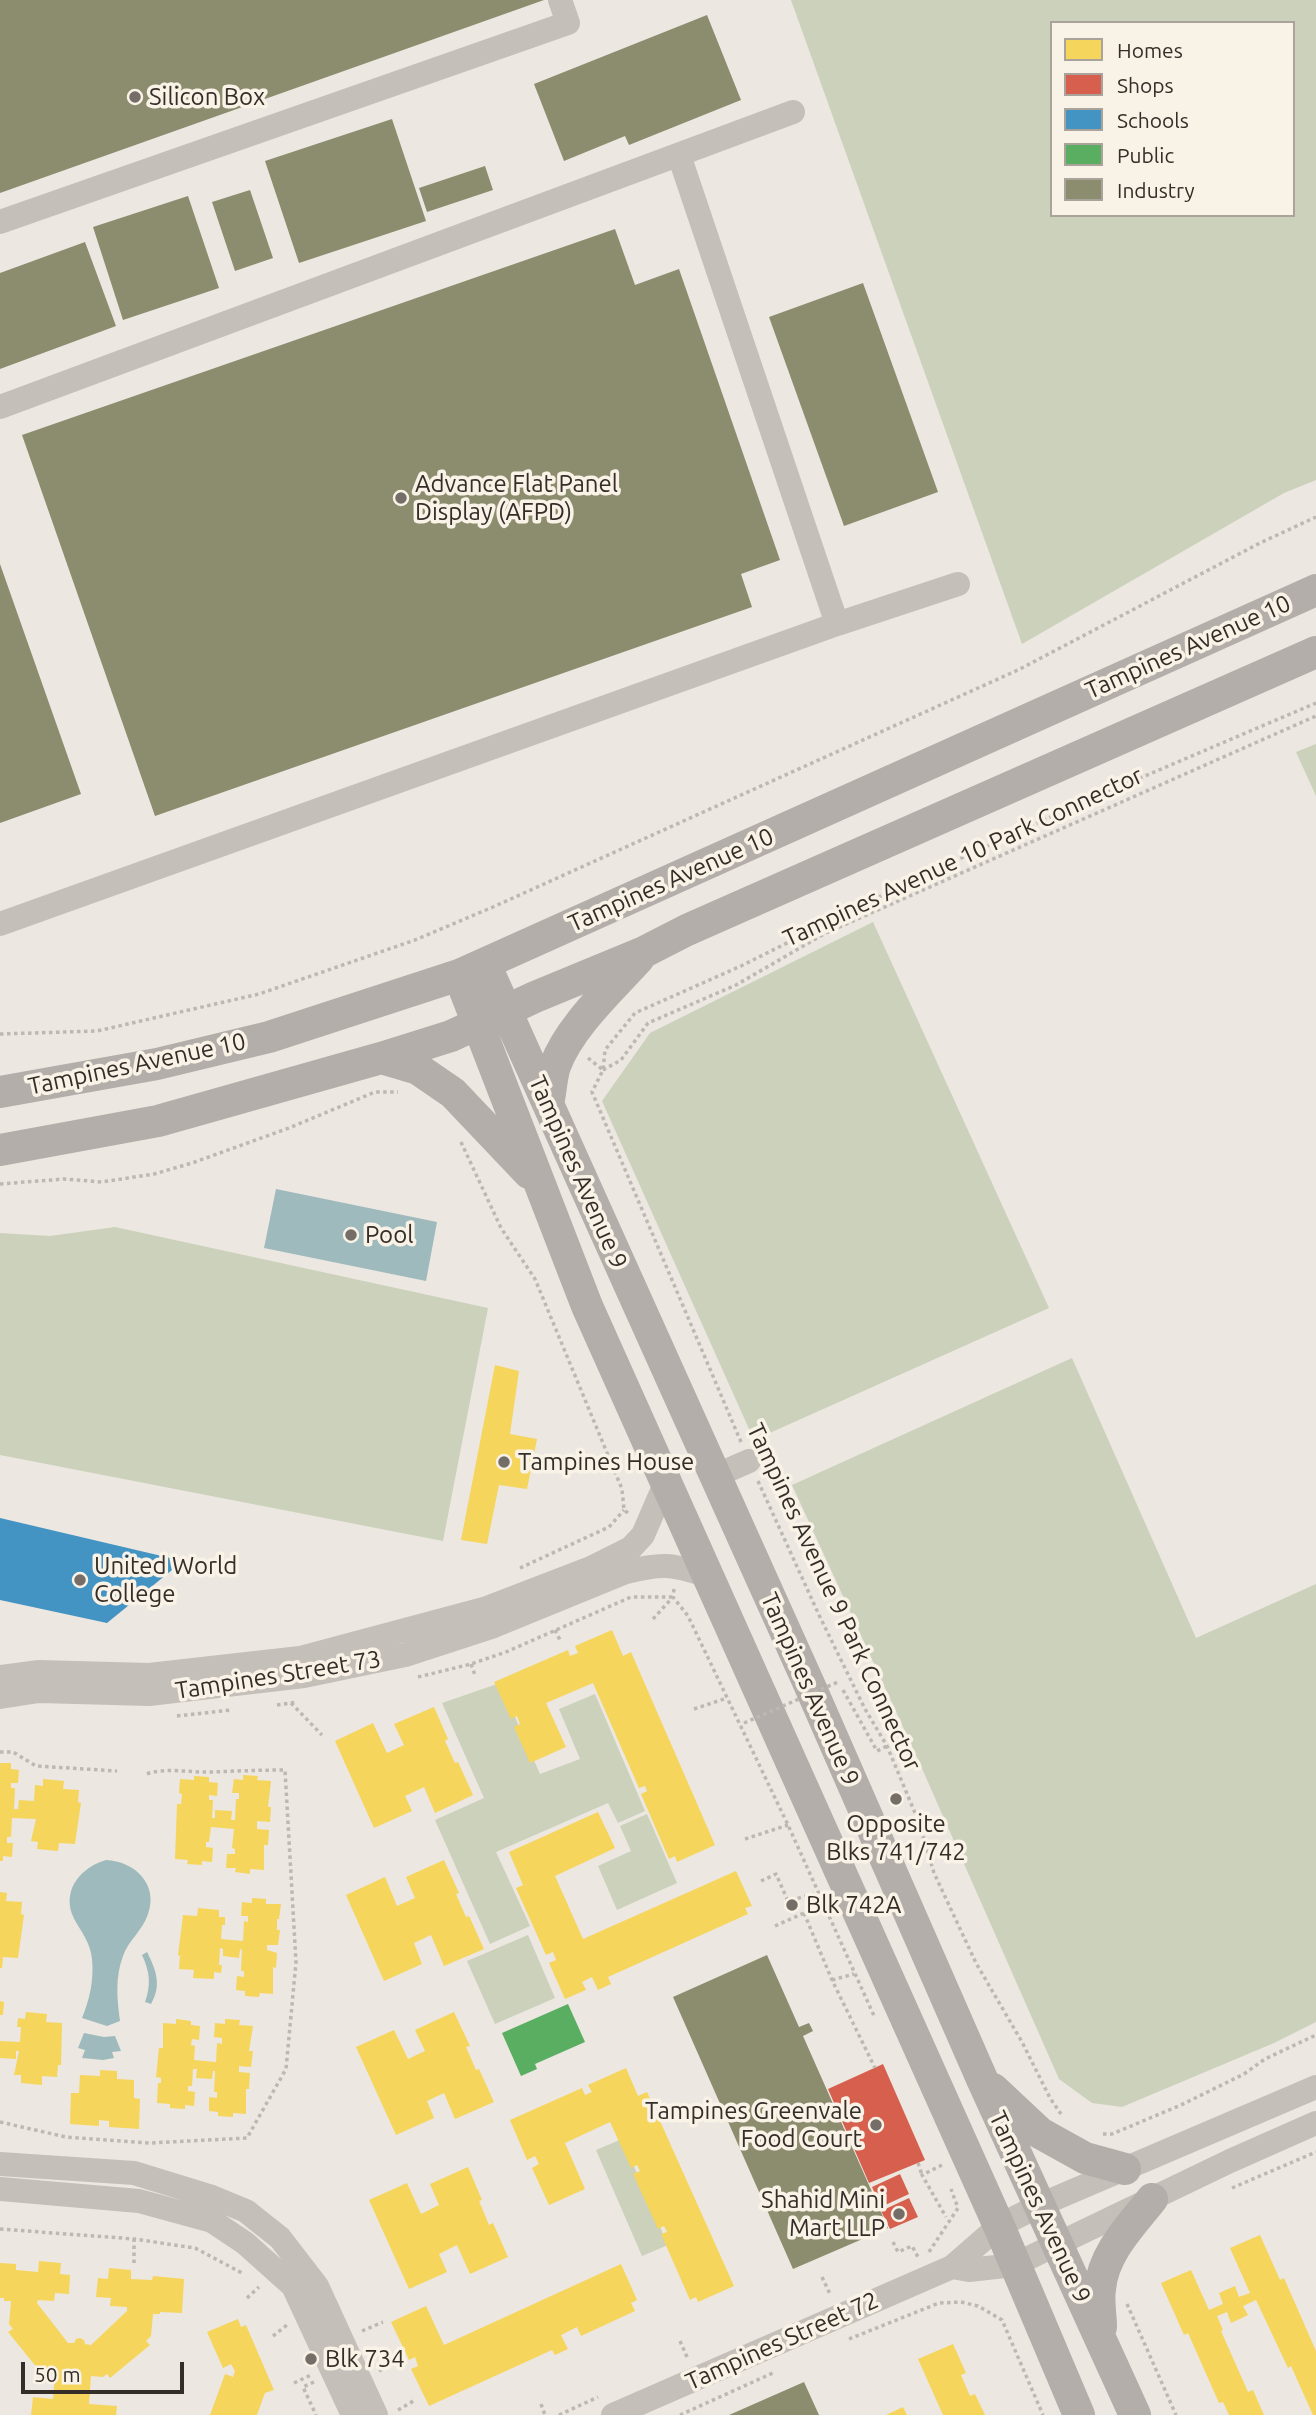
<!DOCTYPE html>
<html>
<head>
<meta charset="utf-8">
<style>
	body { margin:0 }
	#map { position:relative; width:1316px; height:2415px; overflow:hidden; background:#ece7e0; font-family:Ubuntu,sans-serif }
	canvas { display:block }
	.legend { position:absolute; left:1050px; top:21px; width:245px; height:196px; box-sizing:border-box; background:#f8f2e7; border:2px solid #aaa39b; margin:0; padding:9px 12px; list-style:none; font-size:21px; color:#352d28 }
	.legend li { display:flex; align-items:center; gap:14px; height:35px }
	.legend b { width:35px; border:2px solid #aaa39b }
	.scale { position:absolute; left:21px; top:2362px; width:163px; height:32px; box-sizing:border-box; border:4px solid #352d28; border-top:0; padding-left:9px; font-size:21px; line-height:24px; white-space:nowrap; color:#352d28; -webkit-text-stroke:5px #f8f2e7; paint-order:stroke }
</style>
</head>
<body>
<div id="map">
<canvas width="1316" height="2415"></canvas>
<ul class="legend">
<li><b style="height:19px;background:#f6d55c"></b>Homes</li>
<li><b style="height:19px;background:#d6604d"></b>Shops</li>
<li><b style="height:19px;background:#4393c3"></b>Schools</li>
<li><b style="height:19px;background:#5aae61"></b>Public</li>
<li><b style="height:19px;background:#8c8c6e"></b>Industry</li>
</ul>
<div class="scale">50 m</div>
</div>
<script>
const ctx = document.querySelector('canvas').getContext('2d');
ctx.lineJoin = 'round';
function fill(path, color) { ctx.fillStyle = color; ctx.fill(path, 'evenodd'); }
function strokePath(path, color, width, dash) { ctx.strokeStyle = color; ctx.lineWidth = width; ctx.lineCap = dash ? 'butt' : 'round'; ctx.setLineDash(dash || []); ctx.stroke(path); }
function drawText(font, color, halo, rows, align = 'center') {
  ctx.font = font + ' Ubuntu,sans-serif'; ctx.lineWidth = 7; ctx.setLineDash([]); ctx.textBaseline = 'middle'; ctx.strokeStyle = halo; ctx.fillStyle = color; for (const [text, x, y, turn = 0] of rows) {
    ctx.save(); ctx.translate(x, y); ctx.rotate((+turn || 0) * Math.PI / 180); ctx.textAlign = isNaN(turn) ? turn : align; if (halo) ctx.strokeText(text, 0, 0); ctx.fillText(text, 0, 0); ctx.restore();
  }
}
fill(new Path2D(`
	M791 0H1316V480L1284 493 1022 644ZM1052 23H1293V215H1052Z
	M1316 744V796L1296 752Z
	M873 922 1049 1308 754 1440 602 1101 650 1033Z
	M115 1227 488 1308 443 1541 0 1455V1233L50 1236Z
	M1072 1358 1196 1638 1316 1584V2022L1274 2043 1122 2107 1092 2103 1059 2079 920 1764 792 1485Z
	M500 1683 540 1774 580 1759 559 1709 595 1694 645 1811 618 1823 608 1803 496 1852 530 1926 490 1944 435 1820 484 1798 442 1703Z
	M647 1814 677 1883 617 1910 598 1866 631 1851 620 1826Z
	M528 1935 555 1998 495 2024 467 1961Z
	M622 2139 668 2245 642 2256 596 2150Z`), '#cbd1bb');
fill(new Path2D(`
	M276 1189 437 1222 426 1281 264 1248Z
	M106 1860C134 1861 159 1884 148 1914 143 1930 128 1941 123 1956 115 1977 117 1999 120 2021L107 2026 82 2018C90 1999 94 1979 92 1959 90 1939 78 1929 72 1914 63 1888 82 1867 106 1860Z
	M147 1952C156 1970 162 1985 151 2004L145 2002C151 1985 150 1972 142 1955Z
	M84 2033 104 2037 115 2036 121 2051 112 2052 114 2058 103 2060 82 2058 85 2050 78 2048Z`), '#9ebabc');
fill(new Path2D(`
	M495 1365 519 1371 510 1434 537 1439 527 1489 499 1485 487 1544 461 1540Z
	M612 1630 623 1656 631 1652 715 1845 677 1862 675 1856 669 1859 641 1794 647 1791 645 1786 639 1788 593 1683 546 1703 566 1747 530 1763 514 1727 520 1724 517 1716 511 1719 494 1682 568 1650 570 1656 578 1653 575 1646Z
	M434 1707 448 1739 445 1741 455 1763 458 1762 473 1795 435 1813 424 1787 405 1796 412 1811 374 1828 335 1741 373 1723 387 1753 404 1745 394 1724Z
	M0 1763H11V1769L19 1770 18 1783H11V1788H15L14 1809H18L19 1800 34 1801 35 1785 43 1786V1779L64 1781 63 1789 79 1790 78 1802 81 1803 75 1844 59 1843 58 1851 37 1849 38 1842 31 1841 36 1819 12 1818 11 1837H7V1843H13L12 1857 3 1856V1861H0Z
	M243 1775 258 1776 257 1780 271 1781 268 1807H271L270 1822 257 1821V1829L269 1830 268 1845H264V1870L250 1869V1874L235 1872 236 1868H226L227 1854H235V1849L232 1848 234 1829 211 1827 209 1842H206V1847L213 1848 212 1862 202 1861V1865L187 1864 188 1860 175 1859 177 1804H181L182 1794 179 1793 180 1779 194 1780V1776L209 1777V1782L218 1783 217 1796 209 1795V1800H213L212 1818H215V1810L232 1811 231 1820H235L236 1799H239V1793H232L234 1779 243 1780Z
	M598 1812 615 1848 555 1876 583 1939 736 1871 752 1906 745 1908 748 1914 608 1977 611 1984 598 1990 592 1977 582 1982 586 1990 565 1999 549 1963 556 1960 553 1952 546 1955 516 1888 523 1885 509 1852Z
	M444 1860 459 1893 456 1894 466 1917 469 1916 484 1949 444 1966 431 1935 414 1943 422 1964 384 1981 346 1895 385 1877 397 1906 415 1898 406 1877Z
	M0 1892 7 1893 6 1901 22 1902 21 1914 24 1915 18 1958 3 1957 2 1968H0Z
	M252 1898 266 1899V1904H281L279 1919H277V1930H280L278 1945H267V1950L277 1953 276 1968 273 1967V1994L260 1993 259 1997 245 1996V1991L236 1990 237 1976 244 1977V1971H241L242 1950 240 1949 239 1958 223 1956V1949L220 1948 219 1965H222L221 1973 214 1972V1979L193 1978 194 1970 179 1969 180 1956 178 1955 183 1915 197 1916 198 1908 219 1910V1917H225V1925H222L221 1939 243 1941 244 1921 248 1922V1916H241L242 1902 252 1903Z
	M0 2001 4 2002 3 2015H0Z
	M26 2012 47 2014 46 2022 62 2023 61 2065H58L57 2077 42 2076V2085L21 2083V2075H14L19 2051H16V2059L0 2058V2041L20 2042 21 2027H17L18 2018 25 2019Z
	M454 2012 470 2046 466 2047 476 2070 479 2069 494 2102 455 2119 444 2093 427 2101 434 2118 396 2135 356 2047 394 2030 408 2059 425 2051 415 2030Z
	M176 2019 191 2021V2025L200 2026 199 2040 192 2039 191 2045 195 2046 194 2060 216 2062 217 2043 222 2044V2038L214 2037 215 2023 225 2024V2019L240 2020 239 2025 253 2026 249 2051H253L251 2067 239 2066V2072L250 2073 249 2089H246V2114L233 2113V2117L218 2116V2112L209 2111V2097L217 2098V2092H214L215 2071H213L212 2079 196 2078 197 2069H193L192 2086H188V2091L195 2092 194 2106 185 2105V2109L170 2108V2104L157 2103 158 2083H161V2078L156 2077 159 2048H163V2023L176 2024Z
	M626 2068 638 2096 647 2092 734 2286 698 2302 696 2297 690 2300 661 2234 667 2232 664 2226 658 2229 633 2174 640 2171 637 2165 631 2168 610 2122 565 2143 585 2189 549 2205 532 2168 539 2164 535 2156 527 2160 510 2120 582 2088 585 2095 592 2092 588 2085Z
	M100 2070 117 2071V2079L134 2080V2098L140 2099 139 2129 109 2127V2121L99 2120V2126L70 2124 71 2093H79L80 2075 100 2076Z
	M468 2167 482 2200 479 2201 489 2225 493 2223 508 2257 470 2274 457 2245 439 2254 447 2272 409 2289 369 2200 407 2183 421 2214 439 2205 430 2184Z
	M1260 2235 1280 2280 1284 2278 1316 2351V2415H1313L1291 2366 1288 2368 1256 2300 1243 2306 1248 2315 1231 2323 1227 2312 1217 2316 1223 2330 1221 2331 1248 2392 1253 2390 1264 2415H1229L1223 2402 1219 2403 1188 2333 1184 2335 1161 2283 1191 2270 1209 2310 1223 2304 1219 2293 1235 2286 1239 2297 1250 2293 1230 2248Z
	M39 2261 61 2263 60 2274 70 2275 69 2294 55 2293 54 2301 38 2300 37 2303 68 2343H74L76 2339 80 2338 84 2340 85 2344 91 2345 127 2311V2307L110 2306 111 2298 96 2297 98 2278 108 2279 109 2268 131 2270V2279L152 2280 153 2276 184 2279 182 2313 160 2312V2314H153L151 2336 146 2341 150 2345 110 2378 107 2374 103 2377 91 2376 89 2404 117 2406 116 2415H31L33 2397 53 2399 55 2373H50L47 2369 42 2374 8 2332 13 2329 9 2324 11 2301H4V2298H0V2263L16 2264V2270L38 2272Z
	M621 2264 637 2300 631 2303 635 2311 581 2336 577 2327 561 2335 568 2349 555 2355 552 2350 429 2406 411 2369 418 2366 415 2357 409 2360 391 2322 426 2306 444 2345Z
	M238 2319 241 2327 246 2325 274 2390 265 2393 257 2415H210L225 2374 233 2377 235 2371 231 2364 223 2368 207 2332Z
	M953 2344 966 2373 961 2375 970 2396 975 2394 985 2415H943L918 2359Z
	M903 2407 907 2415H886Z`), '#f6d55c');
fill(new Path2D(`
	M883 2064 925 2160 869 2183 828 2089Z
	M900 2174 909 2194 881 2207 872 2187Z
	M909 2198 918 2217 890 2229 881 2211Z`), '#d6604d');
fill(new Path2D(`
	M0 1518 183 1561 107 1623 0 1600Z`), '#4393c3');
fill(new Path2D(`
	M568 2004 585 2042 535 2064 537 2069 521 2076 502 2033Z`), '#5aae61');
fill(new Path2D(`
	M0 0H544L0 193Z
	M707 15 741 100 629 145 625 136 564 161 534 84Z
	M392 119 426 221 299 263 265 161Z
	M485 166 493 190 427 212 419 188Z
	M250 190 273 258 235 271 212 202Z
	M188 196 219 288 123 320 93 227Z
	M615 229 635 285 679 269 780 560 741 574 752 607 155 816 22 435Z
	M85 242 116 326 0 369V273Z
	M863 283 938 492 844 526 769 317Z
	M0 564 81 794 0 823Z
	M767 1955 799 2027 809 2023 813 2031 803 2036 888 2228 793 2269 673 1997Z
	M804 2382 819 2415H729Z`), '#8c8c6e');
strokePath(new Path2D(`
	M0 1034 97 1031 259 994 415 940 493 907 1018 670 1260 543 1316 517
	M588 1058 603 1070
	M603 1070 621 1060 648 1023 736 985 826 933 1316 716
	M461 1142 501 1228 535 1279 622 1489 624 1510 628 1513
	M0 1184 64 1179 102 1182 154 1174 192 1163 289 1128 375 1092H398
	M741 1442 592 1092 603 1070 605 1050 635 1013 741 966 909 882 1070 808 1316 703
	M758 1481 819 1615 865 1709 887 1746 918 1820 934 1873 976 1963 1022 2042 1050 2098 1061 2114
	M520 1568 609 1527 624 1510
	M674 1589 673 1597 688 1616 788 1825 875 2018
	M653 1619 673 1597
	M555 1630 561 1642
	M471 1664 475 1675
	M418 1677 471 1664 506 1652 631 1597H673
	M843 1690 877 1751 887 1746
	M291 1703 322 1735
	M277 1705 297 1702
	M694 1709 727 1698
	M177 1716 231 1710
	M0 1752H13L36 1766 117 1771
	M745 1839 788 1825
	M761 1881 776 1874 788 1901 817 1893
	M804 1913 832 1980 875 2068
	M775 1926 804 1913 824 1907
	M832 1980 854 1974
	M0 2122 66 2137 150 2143 247 2138 286 2069 296 1962 285 1770C260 1770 236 1771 212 1772 190 1773 168 1767 146 1774
	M1103 2134H1112L1181 2105 1244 2074 1265 2059 1316 2035
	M918 2163 922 2175
	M942 2165 922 2175 946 2217
	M1232 2188 1316 2152
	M0 2229 134 2239 195 2248 242 2273
	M893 2242 898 2252 912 2246 918 2257
	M929 2252 958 2208 951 2189
	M134 2263V2239
	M822 2277 830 2294
	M247 2298 259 2287
	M1127 2304 1176 2415
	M362 2331 383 2322
	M273 2336 287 2325
	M849 2339 939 2303 961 2302 978 2306 1002 2320 1043 2415
	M680 2341 687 2357
	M379 2371 397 2361
	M314 2382 303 2387 316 2415
	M294 2383 311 2375
	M541 2404 545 2415
	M398 2410 415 2400
	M559 2415 598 2397
	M680 2415 775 2372`), '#bdb8b2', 3.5, [3.5, 3.5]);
strokePath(new Path2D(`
	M679 155 837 624
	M0 222 568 23 560 0
	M0 407 793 112
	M0 924 837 624 958 584
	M715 1476 749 1461
	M0 1677 39 1672 149 1675 300 1658 487 1608 591 1568 631 1548 643 1535 665 1484
	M0 1697 39 1691 149 1694 304 1676 405 1655 494 1626 626 1572C662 1563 671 1564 706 1575
	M0 2164 134 2173 212 2197 246 2211 280 2238 317 2286 376 2415
	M0 2189 139 2201 212 2221 245 2243 293 2286 353 2415
	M952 2267 969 2270 1014 2265 1230 2161 1316 2123
	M613 2415 952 2267 999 2226 1040 2205 1316 2087`), '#c5bfb9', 24);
strokePath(new Path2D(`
	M485 964 809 1684 982 2079 1135 2415
	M459 975 587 1306 999 2226 1079 2415
	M381 1058 418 1069 453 1093 529 1173
	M0 1092 157 1064 269 1037 459 975 1316 590
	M548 1104C551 1092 551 1078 555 1066 569 1027 611 989 639 958
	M0 1150 158 1121 381 1058 451 1036 535 997 644 952 687 930 1316 652
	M993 2089 1040 2133 1085 2158 1125 2169
	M1101 2327C1101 2315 1098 2301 1100 2289 1103 2253 1131 2226 1152 2199`), '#b3aea9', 32);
strokePath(new Path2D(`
	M744 1723 838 1682`), '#bdb8b2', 3.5, [3.5, 3.5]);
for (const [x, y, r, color] of [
	[135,97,7,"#756e68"],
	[401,498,7,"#756e68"],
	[351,1235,7,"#756e68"],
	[504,1462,7,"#756e68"],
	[80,1580,7,"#756e68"],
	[896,1799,7,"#756e68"],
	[792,1905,7,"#756e68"],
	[876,2125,7,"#756e68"],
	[899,2214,7,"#756e68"],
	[311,2359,7,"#756e68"]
]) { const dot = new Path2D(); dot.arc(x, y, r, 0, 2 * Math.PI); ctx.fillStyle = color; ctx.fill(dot); strokePath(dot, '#f8f2e7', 2.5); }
drawText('24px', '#352d28', '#f8f2e7', [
	["Silicon Box",149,97],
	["Advance Flat Panel",415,484],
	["Display (AFPD)",415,512],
	["Pool",365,1235],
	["Tampines House",518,1462],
	["United World",94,1566],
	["College",94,1594],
	["Opposite",896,1824,"center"],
	["Blks 741/742",896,1852,"center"],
	["Blk 742A",806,1905],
	["Tampines Greenvale",862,2111,"right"],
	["Food Court",862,2139,"right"],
	["Shahid Mini",885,2200,"right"],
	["Mart LLP",885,2228,"right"],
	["Blk 734",325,2359]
], 'left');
drawText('24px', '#352d28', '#f8f2e7', [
	["Tampines Avenue 10",1188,647,-24],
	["Tampines Avenue 10 Park Connector",963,857,-25],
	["Tampines Avenue 10",671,880,-24],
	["Tampines Avenue 10",137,1064,-12],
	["Tampines Avenue 9",578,1172,66],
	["Tampines Avenue 9 Park Connector",834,1597,65],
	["Tampines Street 73",278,1675,-9],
	["Tampines Avenue 9",810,1689,66],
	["Tampines Avenue 9",1040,2207,65],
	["Tampines Street 72",782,2341,-24]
]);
</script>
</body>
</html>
